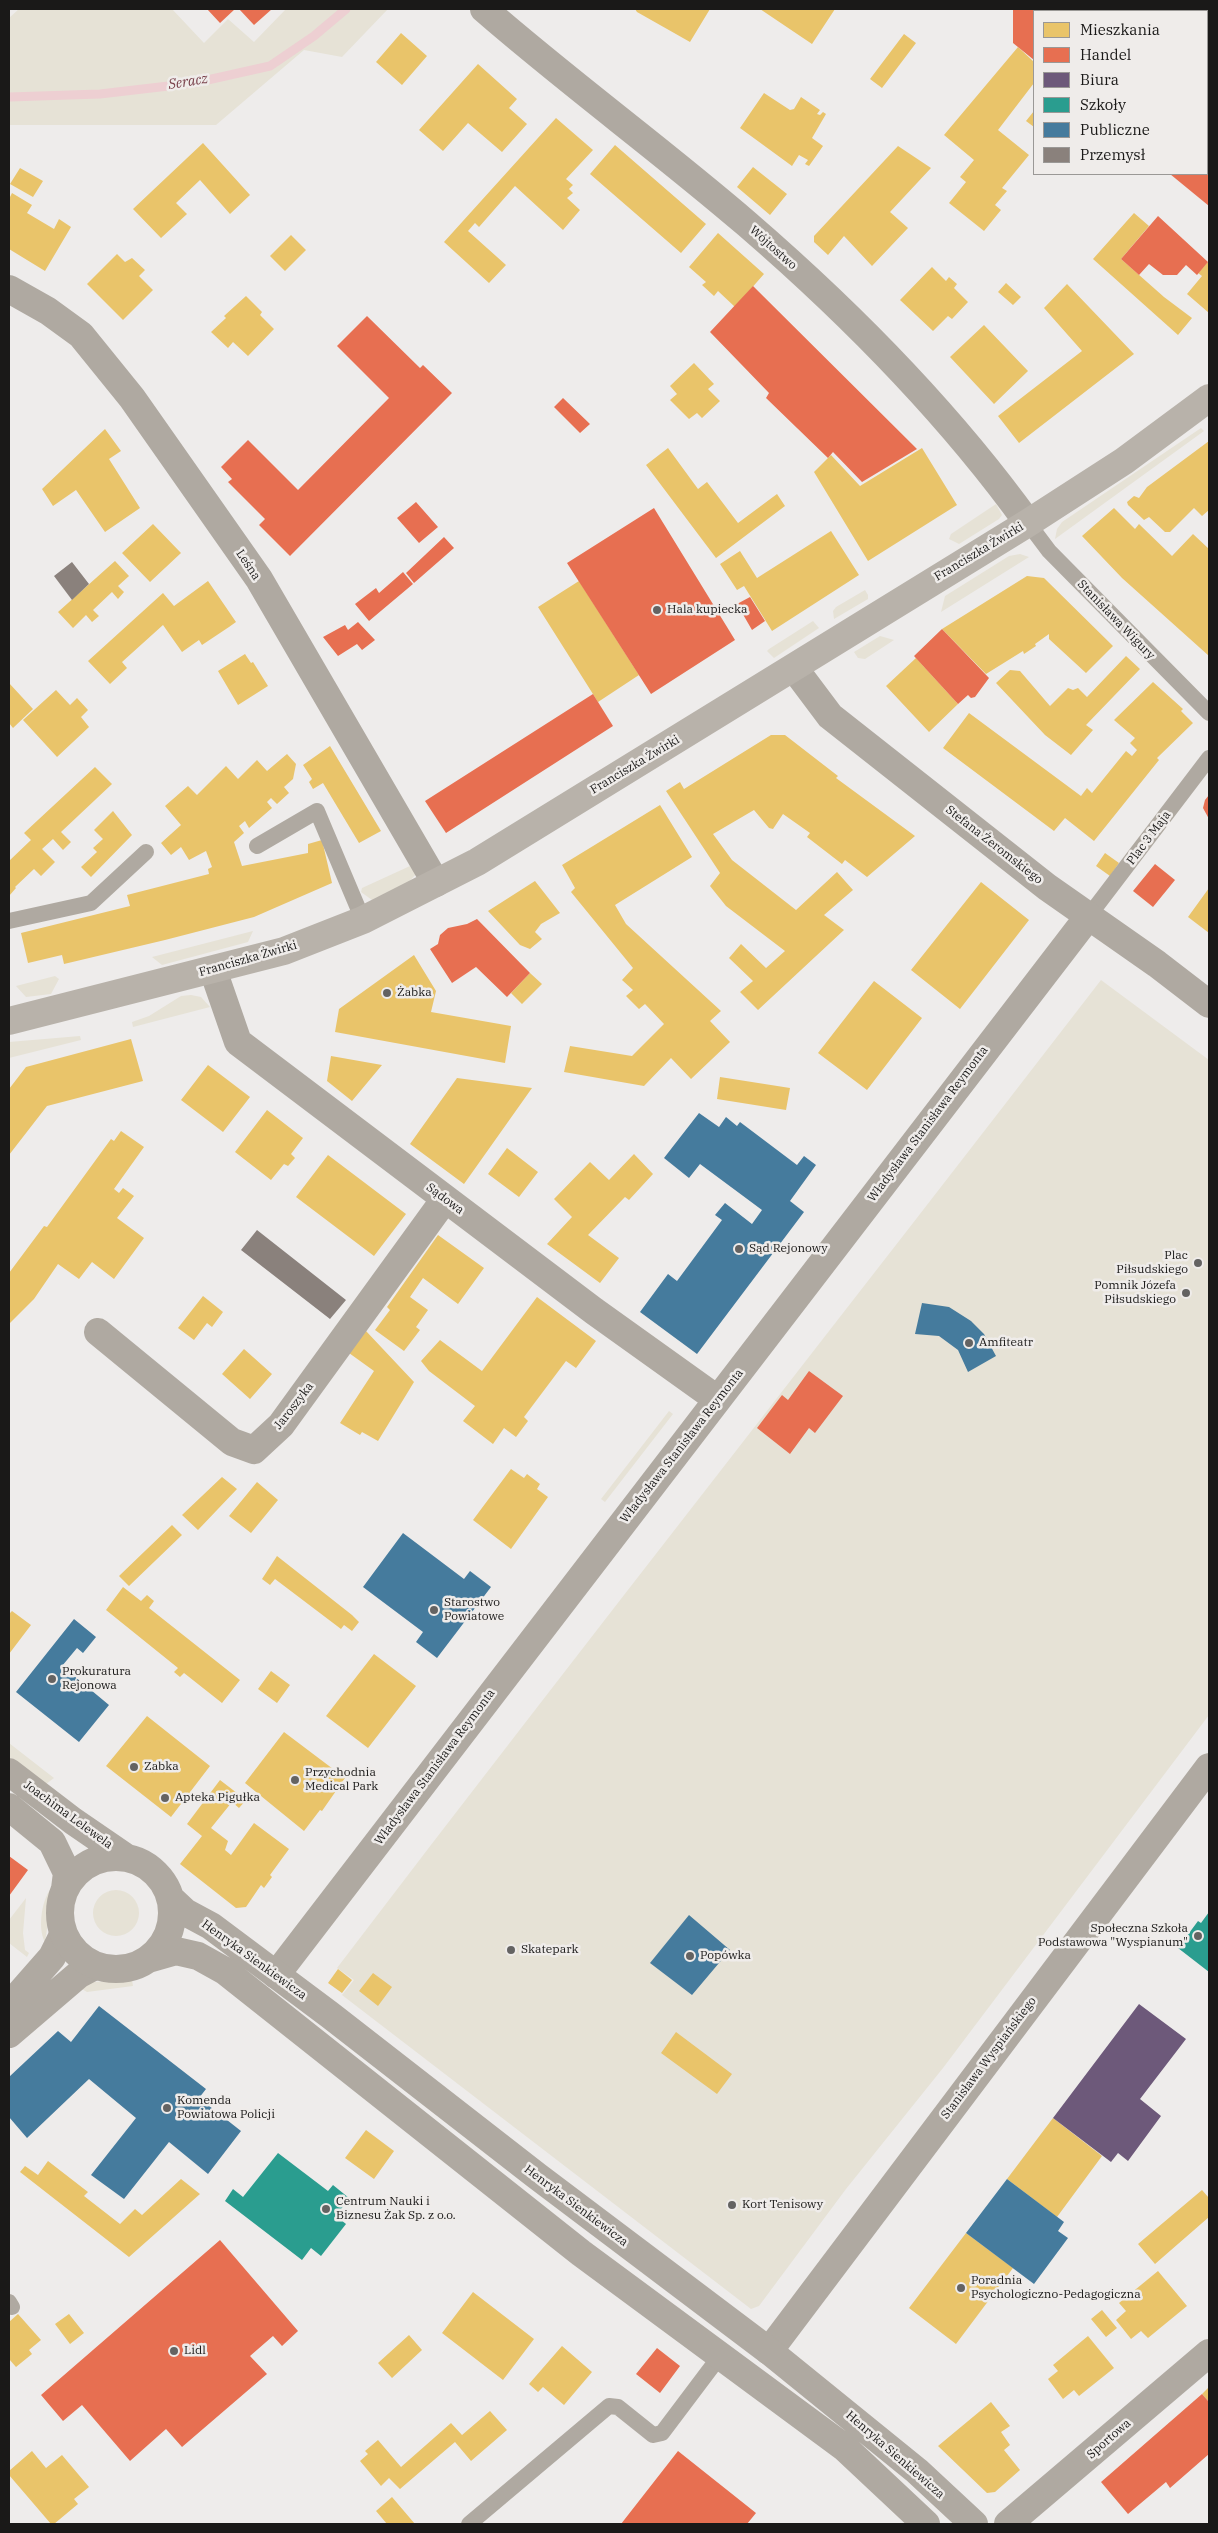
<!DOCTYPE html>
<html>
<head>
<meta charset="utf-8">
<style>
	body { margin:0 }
	#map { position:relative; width:1218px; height:2533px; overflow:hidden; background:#eeeceb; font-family:"IBM Plex Serif",serif }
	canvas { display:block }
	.frame { position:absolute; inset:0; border:10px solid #1a1918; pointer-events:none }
	.legend { position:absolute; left:1033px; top:10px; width:175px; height:165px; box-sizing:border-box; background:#efecea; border:1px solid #9a9896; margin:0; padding:6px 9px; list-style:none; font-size:15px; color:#1a1918 }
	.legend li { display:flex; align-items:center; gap:10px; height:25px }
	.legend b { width:25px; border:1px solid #9a9896 }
</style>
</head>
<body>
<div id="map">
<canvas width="1218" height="2533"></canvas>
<div class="frame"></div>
<ul class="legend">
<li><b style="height:14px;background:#e9c46a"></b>Mieszkania</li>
<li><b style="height:14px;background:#e76f51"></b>Handel</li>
<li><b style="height:14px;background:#6d597a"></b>Biura</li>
<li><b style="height:14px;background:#2a9d8f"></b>Szkoły</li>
<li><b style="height:14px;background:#457b9d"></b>Publiczne</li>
<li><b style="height:14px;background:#8a817c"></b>Przemysł</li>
</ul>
</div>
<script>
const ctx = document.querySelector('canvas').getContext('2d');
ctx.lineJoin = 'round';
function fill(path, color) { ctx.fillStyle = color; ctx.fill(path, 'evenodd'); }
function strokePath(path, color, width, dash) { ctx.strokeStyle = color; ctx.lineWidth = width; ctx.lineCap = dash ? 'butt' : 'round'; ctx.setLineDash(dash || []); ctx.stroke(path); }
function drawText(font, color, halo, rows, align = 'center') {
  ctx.font = font + ' "IBM Plex Serif",serif'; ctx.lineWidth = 5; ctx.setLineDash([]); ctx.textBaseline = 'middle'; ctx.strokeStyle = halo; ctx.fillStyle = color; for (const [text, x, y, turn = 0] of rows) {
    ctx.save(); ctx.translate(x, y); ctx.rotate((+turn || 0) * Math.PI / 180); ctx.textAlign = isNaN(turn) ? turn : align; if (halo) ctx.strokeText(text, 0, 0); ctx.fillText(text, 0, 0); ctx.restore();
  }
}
fill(new Path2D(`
	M19 9H172L204 43 228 19 254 42 286 9H388L342 57 304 50 216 125H9V18Z
	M1201 428 1204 431 1055 539 1057 529 1062 522Z
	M996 504 1002 515 999 519 959 544 949 539 951 534Z
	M1020 554 1029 557 941 612 945 596 1009 556Z
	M865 590 868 595V599L834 619 833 611 836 607Z
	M813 621 819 628 774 658 767 651 769 649Z
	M880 636 894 640 865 659 858 658 854 652Z
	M410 866 416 874 407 884 372 900 361 892 362 888Z
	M253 931 248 942 162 965 152 957Z
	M55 976 59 979 51 994 26 997 16 986Z
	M1101 980 1209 1060V1715L943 2068 846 2189 759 2306 751 2309 342 1995 354 1980 337 1968C589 1637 847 1310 1101 980Z
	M191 995 201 997 210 1007 133 1027 132 1022 149 1016 181 996Z
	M80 1036 81 1040 9 1058V1042Z
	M669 1411 673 1414 605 1502 601 1499Z
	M9 1743 54 1778 46 1784 9 1757Z
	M53 1886C47 1905 49 1923 45 1942 37 1928 42 1897 53 1886Z
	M93 1913a23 23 0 1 1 46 0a23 23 0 1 1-46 0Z
	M26 1898 23 1933 25 1950 29 1953 27 1957 9 1943V1920Z
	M132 1980 133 1986 87 1992 82 1989 92 1982Z`), '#e6e2d6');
fill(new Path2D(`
	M635 9H710L690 42 637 12Z
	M760 9H835L812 44Z
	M401 33 427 56 402 85 376 62Z
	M904 34 916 43 882 88 870 79Z
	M1018 47 1034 62V83L998 130 1029 155 1002 188 1007 191 995 205 1001 210 984 231 949 203 966 182 960 177 974 160 944 135Z
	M478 64 517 99 509 108 527 124 502 152 468 123 443 151 419 130Z
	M764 93 790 110 794 109 801 97 820 110 817 114 820 115 823 112 826 114 812 138 823 146 809 166 805 164 808 160 799 155 792 166 740 128Z
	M1034 111V127L1026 121Z
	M556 118 593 150 566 179 573 185 569 189 573 193 567 198 580 210 563 230 515 186 479 227 475 223 468 231 506 265 489 283 444 242Z
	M203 143 250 195 230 214 200 180 176 203 187 214 161 238 133 209Z
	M615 145 706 224 681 253 590 174Z
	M898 146 931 168 890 212 908 228 872 266 844 236 828 255 814 242V236Z
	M753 167 787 194 770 215 737 187Z
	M20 168 43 181 33 197 10 184Z
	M12 193 32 205 27 213 54 229 59 219 71 227 45 271 9 249V199Z
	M1134 213 1149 226 1121 259 1164 297 1192 318 1178 335 1093 259Z
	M718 233 764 274 735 307 718 291 714 296 702 285 706 282 689 267Z
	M291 235 306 250 285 271 270 256Z
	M117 254 125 262 132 258 145 270 139 276 153 290 123 320 87 284Z
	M1208 262 1209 263V313L1187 294 1202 276 1198 273Z
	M932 267 946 281 949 277 957 284 954 288 968 302 952 319 948 316 933 331 900 300Z
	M1006 283 1021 297 1013 305 998 292Z
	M1067 284 1134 354 1019 443 998 416 1082 351 1044 308Z
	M246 296 262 312 260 315 274 329 248 356 233 342 228 348 211 332 226 318 224 316Z
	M984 325 1028 371 994 404 950 357Z
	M694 363 714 384 708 389 720 401 702 418 697 413 689 419 670 400 677 394 670 386Z
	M105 429 121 451 109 459 140 508 105 532 76 490 53 506 42 489Z
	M1209 441V510L1202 516 1194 508 1170 532H1165L1149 517 1144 520 1128 505 1127 502 1134 496 1139 498 1147 487Z
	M668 448 698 489 707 482 738 523 777 494 785 506 716 558 646 465Z
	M922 448 957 505 868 561 814 472 831 455 860 486Z
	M1114 508 1135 529 1139 524 1172 556 1193 534 1209 549V656L1122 578 1082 536Z
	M153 524 181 553 150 582 122 553Z
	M831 531 859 575 772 631 744 586 737 590 720 564 740 551 757 578Z
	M115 561 129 576 118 586 124 592 118 599 112 592 93 610 99 616 92 622 86 615 73 628 58 612Z
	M1027 576 1044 578 1113 646 1086 673 1049 639V634L1035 644 1036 646 1024 654 1023 651 986 674 942 629Z
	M208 581 236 622 229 627 202 645 199 640 182 652 163 625 122 662 127 668 110 684 88 661 163 593 174 606Z
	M579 581 639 675 598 702 538 607Z
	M245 654 251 663 253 662 268 686 238 705 218 671Z
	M1126 656 1140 669 1086 725 1093 730 1071 755 1045 735 996 683 1010 670 1020 671 1050 706 1068 688 1073 690 1078 688 1087 697Z
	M916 658 958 704 929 732 886 686Z
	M1153 682 1183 709 1181 711 1193 723 1157 758 1159 760 1094 841 1065 818 1054 831 943 748 969 713 1081 796 1087 788 1092 793 1126 751 1132 756 1137 750 1130 743 1135 738 1114 720Z
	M9 683 33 709 13 728 9 723Z
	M56 690 70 705 77 698 88 710 81 717 89 727 57 757 23 720Z
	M771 735H785L838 776 836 778 915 836 867 877 845 860 842 864 807 837 810 833 783 814 773 829 769 828 754 810 713 834 732 860 796 910 837 872 853 890 824 915 844 930 758 1010 740 992 753 981 729 958 741 944 766 968 785 951 726 906 710 886 720 873 666 791 680 782 684 789Z
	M330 746 381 831 359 843 323 783 313 789 309 782 312 779 303 765Z
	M287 754 296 764 293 779 284 787 289 793 277 804 271 798 267 802 272 808 249 828 245 821 239 826 244 833 234 842 242 866 308 853V844L322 840 332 883 254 917 165 940 64 964 62 955 28 963 21 933 130 906 127 895 209 874 208 869 212 867 206 851 189 860 181 847 171 855 161 843 181 825 165 806 188 786 197 795 226 766 238 779 257 760 267 771Z
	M95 767 112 784 61 832 71 842 63 850 53 839 42 849 55 862 41 876 34 869 15 887 16 888 9 896V861L31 840 24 833Z
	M660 805 692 857 615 905 626 924 721 1011 710 1021 730 1042 691 1079 671 1058 644 1086 564 1072 570 1046 632 1056 664 1024 645 1004 639 1009 626 996 633 990 622 980 633 968 571 892 575 888 562 865Z
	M113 811 132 835 91 877 81 867 97 852 93 848 103 839 94 830Z
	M1105 853 1119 863 1110 876 1096 866Z
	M535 881 560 913 541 924 535 932 542 939 530 949 520 945 488 911Z
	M981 882 1029 920 960 1009 911 970Z
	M1209 888V933L1188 917Z
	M414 955 436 991 431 1012 511 1026 505 1063 335 1032 339 1009Z
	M530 973 542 984 522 1004 511 993Z
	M874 981 922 1018 867 1090 818 1053Z
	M131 1039 143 1081 47 1106 9 1155V1089L26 1067Z
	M331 1056 382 1065 352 1101 327 1081Z
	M208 1065 250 1097 223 1132 181 1100Z
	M720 1077 790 1088 786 1110 717 1099Z
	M457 1078 532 1088 464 1184 410 1144Z
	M267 1110 303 1138 291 1154 295 1158 288 1166 284 1164 271 1180 235 1152Z
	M121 1131 144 1147 114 1189 119 1193 123 1188 134 1196 117 1218 144 1238 114 1279 92 1262 79 1279 58 1264 34 1299 9 1324V1273L44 1226 47 1227 111 1139 114 1141Z
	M507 1148 538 1172 519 1197 488 1174Z
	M634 1154 653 1174 629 1200 625 1197 588 1235 619 1258 600 1283 547 1244 572 1217 554 1199 590 1162 609 1180Z
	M328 1155 406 1214 374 1256 296 1197Z
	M438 1235 484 1268 458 1304 423 1278 410 1297 428 1310 416 1327 420 1330 404 1351 375 1330 390 1310 387 1307Z
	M203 1296 223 1312 212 1327 207 1323 194 1340 178 1328Z
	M537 1297 596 1341 576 1368 566 1361 524 1417 528 1421 516 1437 504 1428 493 1444 463 1421 475 1406 429 1371 421 1361 440 1340 482 1371Z
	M366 1331 414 1382 378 1441 362 1432 360 1435 340 1423 374 1371 349 1353Z
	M244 1349 272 1374 250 1399 222 1374Z
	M511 1469 524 1478 527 1474 540 1484 537 1489 548 1497 511 1549 473 1520Z
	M222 1477 237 1489 198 1530 182 1515Z
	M257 1482 278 1500 251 1533 229 1516Z
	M172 1525 182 1535 129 1586 119 1576Z
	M277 1556 352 1615 359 1622 352 1631 344 1625 341 1629 275 1579 270 1585 262 1579Z
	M123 1587 141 1601 147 1595 154 1601 149 1608 240 1680 222 1703 184 1673 180 1677 174 1672 178 1668 106 1610Z
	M12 1611 31 1625 9 1654V1614Z
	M374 1654 416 1686 368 1748 326 1716Z
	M271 1671 290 1685 277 1703 258 1689Z
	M147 1716 210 1766 171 1817 106 1766Z
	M284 1732 345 1778 322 1811 320 1810 304 1831 245 1783Z
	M220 1780 246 1800 239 1808 232 1802 211 1828 228 1841 225 1850 231 1855 254 1823 289 1849 270 1875 272 1877 264 1888 261 1885 246 1907 236 1908 180 1864 202 1836 187 1824Z
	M338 1969 352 1980 342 1993 328 1983Z
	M373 1973 392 1987 378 2006 359 1991Z
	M676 2032 732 2074 717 2094 661 2053Z
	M1053 2118 1102 2156 1057 2217 1007 2179Z
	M366 2130 394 2151 374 2179 345 2158Z
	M48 2161 88 2192 84 2196 120 2224 135 2209 142 2215 181 2179 200 2194 129 2257 20 2172 25 2166 38 2175Z
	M1202 2190 1209 2198V2217L1155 2264 1138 2244Z
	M966 2233 1013 2268 956 2344 909 2308Z
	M1158 2271 1187 2306 1148 2338 1141 2331 1131 2339 1116 2320 1126 2311 1119 2303Z
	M473 2292 534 2339 503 2380 442 2333Z
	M1102 2310 1117 2328 1106 2337 1091 2319Z
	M18 2314 41 2340 29 2350 32 2354 16 2367 9 2359V2322Z
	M69 2314 84 2333 70 2344 55 2324Z
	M409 2335 422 2350 392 2378 378 2363Z
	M1088 2336 1114 2368 1079 2396 1074 2390 1063 2399 1048 2379 1058 2371 1053 2365Z
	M562 2346 592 2372 564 2405 543 2387 538 2392 529 2384Z
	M1209 2387V2402L1202 2394Z
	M991 2402 1010 2426 1001 2432 1010 2445 1004 2450 1020 2470 995 2492 987 2493 938 2446Z
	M490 2411 507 2430 471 2461 455 2442 400 2489 389 2478 381 2486 360 2461 368 2454 365 2451 378 2440 401 2467 451 2423 462 2435Z
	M32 2451 46 2468 62 2455 89 2487 74 2499 78 2504 54 2524H51L9 2475V2471Z
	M392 2497 415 2524H387L376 2511Z`), '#e9c46a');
fill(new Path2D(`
	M207 9H235L220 23Z
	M239 9H272L254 25Z
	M1013 9H1171L1174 11H1034V60L1013 43Z
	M1207 42 1209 44V206L1170 174H1207Z
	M1158 216 1208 262 1197 275 1186 265 1177 275H1163L1149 264 1139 275 1121 259Z
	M753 286 917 449 862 482 833 452 828 458 766 398 769 393 710 332Z
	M367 316 420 368 423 365 452 393 290 556 259 525 265 519 228 482 232 479 221 467 248 440 298 490 389 398 337 346Z
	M563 398 590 424 580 433 554 407Z
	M416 502 438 527 419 543 397 518Z
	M654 508 735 640 651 694 567 563Z
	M444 537 454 548 414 583 406 573Z
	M403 572 413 584 369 621 355 604 376 588 379 593Z
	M750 597 765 621 752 630 737 604Z
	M358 622 375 640 362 650 357 644 338 656 323 637 345 625 348 630Z
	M942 629 989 678 975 697 971 698 968 695 958 704 914 656Z
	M593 694 613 726 446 833 425 801Z
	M1209 795V819L1203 808 1205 800Z
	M1155 864 1175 880 1153 907 1133 891Z
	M477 919 530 973 507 997 476 967 452 983 430 949 438 944 440 935 448 928 467 924Z
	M809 1371 843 1396 815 1433 809 1428 790 1454 757 1428 782 1395 788 1400Z
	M9 1856 28 1870 9 1896Z
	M220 2240 298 2331 282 2346 273 2336 250 2356 267 2374 182 2447 166 2429 130 2461 82 2405 63 2421 41 2395Z
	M657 2348 680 2366 660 2393 636 2374Z
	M1202 2394 1209 2402V2454L1170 2488 1166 2482 1128 2514 1101 2482Z
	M678 2451 756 2513 747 2524H621Z`), '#e76f51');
fill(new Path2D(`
	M1139 2004 1186 2039 1140 2099 1161 2116 1128 2161 1118 2153 1111 2162 1053 2118Z`), '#6d597a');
fill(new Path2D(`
	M1209 1912V1972L1178 1948 1198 1921 1201 1923Z
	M278 2153 328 2191 333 2185 349 2198 336 2216 346 2224 321 2256 311 2248 302 2260 225 2201 233 2189 243 2197Z`), '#2a9d8f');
fill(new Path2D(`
	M699 1113 719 1127 726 1117 737 1126 740 1122 797 1165 804 1156 816 1165 790 1201 804 1212 697 1354 640 1312 668 1274 677 1281 722 1220 715 1215 725 1203 752 1224 762 1210 700 1164 689 1178 664 1158Z
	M922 1303 949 1307 971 1321 984 1334 996 1356 968 1372 958 1350 939 1336 915 1334Z
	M403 1533 464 1579 470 1571 491 1587 437 1658 416 1642 423 1632 363 1587Z
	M74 1619 96 1637 83 1653 77 1648 62 1666 109 1705 79 1742 16 1692Z
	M689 1915 730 1950 692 1995 650 1963Z
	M99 2006 206 2089 199 2098 241 2131 208 2174 169 2142 124 2199 91 2175 136 2118 89 2079 27 2138 9 2117V2077L58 2031 71 2042Z
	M1007 2179 1064 2222 1058 2231 1068 2238 1034 2284 966 2233Z`), '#457b9d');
fill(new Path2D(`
	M72 562 89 584 72 600 54 576Z
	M257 1230 346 1300 330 1319 241 1250Z`), '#8a817c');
strokePath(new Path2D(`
	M9 97 100 94 194 83 270 66 314 36 346 9`), '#edcfd2', 9);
strokePath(new Path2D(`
	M1028 523 1049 551 1209 713
	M257 846 317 811 363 920
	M1088 917 1209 758
	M9 921 91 903 146 852
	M9 2302 12 2307
	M469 2524 609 2406 618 2407 653 2435 662 2433 720 2356`), '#afa9a1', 16);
strokePath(new Path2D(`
	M484 9C569 83 661 150 747 224 850 313 948 412 1028 523
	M9 289 48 311 81 335 132 398 259 579 436 883
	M794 668 830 716 1047 887 1157 964 1209 1004
	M213 970 238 1042 594 1311 717 1399
	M98 1332 232 1442 254 1450 281 1425 445 1199
	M276 1975 1088 917
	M9 2006 52 1957 63 1935
	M9 2034 78 1975 95 1966
	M769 2351 1209 1767
	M1008 2524 1209 2353`), '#afa9a1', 28);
strokePath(new Path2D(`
	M9 1772 73 1821 127 1858
	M9 1807 52 1842 67 1873 65 1889
	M60 1913a56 56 0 1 1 112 0a56 56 0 1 1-112 0Z
	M170 1898 185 1912 211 1926 330 2015 537 2176 769 2351 917 2471 974 2524
	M148 1959 176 1951 198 1956 225 1971 581 2253 845 2448 926 2524`), '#afa9a1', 28);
strokePath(new Path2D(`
	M9 1021 284 951 363 920 477 862 1028 523 1124 461 1209 398`), '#b8b2aa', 28);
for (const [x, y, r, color] of [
	[657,610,5,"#646362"],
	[387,993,5,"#646362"],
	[739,1249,5,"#646362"],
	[1198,1263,5,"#646362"],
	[1186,1293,5,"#646362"],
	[969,1343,5,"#646362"],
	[434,1610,5,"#646362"],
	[52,1679,5,"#646362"],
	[134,1767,5,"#646362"],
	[295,1780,5,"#646362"],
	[165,1798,5,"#646362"],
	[1198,1936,5,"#646362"],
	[511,1950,5,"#646362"],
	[690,1956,5,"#646362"],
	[167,2108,5,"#646362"],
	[732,2205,5,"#646362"],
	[326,2209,5,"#646362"],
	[961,2288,5,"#646362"],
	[174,2351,5,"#646362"]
]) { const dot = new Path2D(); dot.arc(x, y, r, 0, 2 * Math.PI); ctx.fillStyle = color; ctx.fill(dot); strokePath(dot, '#efecea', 2); }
drawText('12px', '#1a1918', '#efecea', [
	["Wójtostwo",773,248,42],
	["Franciszka Żwirki",979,552,-31],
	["Leśna",248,565,56],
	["Stanisława Wigury",1116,620,46],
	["Franciszka Żwirki",635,765,-31],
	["Plac 3 Maja",1149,838,-53],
	["Stefana Żeromskiego",994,845,38],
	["Franciszka Żwirki",248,959,-16],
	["Władysława Stanisława Reymonta",928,1124,-53],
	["Sądowa",445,1199,37],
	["Jaroszyka",294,1406,-52],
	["Władysława Stanisława Reymonta",682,1446,-52],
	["Władysława Stanisława Reymonta",435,1767,-53],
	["Joachima Lelewela",68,1815,36],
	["Henryka Sienkiewicza",254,1960,36],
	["Stanisława Wyspiańskiego",989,2058,-53],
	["Henryka Sienkiewicza",576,2206,37],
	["Sportowa",1109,2439,-41],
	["Henryka Sienkiewicza",895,2455,41]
]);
drawText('12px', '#1a1918', '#efecea', [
	["Hala kupiecka",667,610],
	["Żabka",397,993],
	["Sąd Rejonowy",749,1249],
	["Plac",1188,1256,"right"],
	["Piłsudskiego",1188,1270,"right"],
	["Pomnik Józefa",1176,1286,"right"],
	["Piłsudskiego",1176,1300,"right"],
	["Amfiteatr",979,1343],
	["Starostwo",444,1603],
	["Powiatowe",444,1617],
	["Prokuratura",62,1672],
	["Rejonowa",62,1686],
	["Zabka",144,1767],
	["Przychodnia",305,1773],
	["Medical Park",305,1787],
	["Apteka Pigułka",175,1798],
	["Społeczna Szkoła",1188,1929,"right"],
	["Podstawowa \"Wyspianum\"",1188,1943,"right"],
	["Skatepark",521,1950],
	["Popówka",700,1956],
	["Komenda",177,2101],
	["Powiatowa Policji",177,2115],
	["Centrum Nauki i",336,2202],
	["Biznesu Żak Sp. z o.o.",336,2216],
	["Kort Tenisowy",742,2205],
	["Poradnia",971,2281],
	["Psychologiczno-Pedagogiczna",971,2295],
	["Lidl",184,2351]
], 'left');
drawText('italic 14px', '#79404b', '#efecea', [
	["Seracz",188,82,-9]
]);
</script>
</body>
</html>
